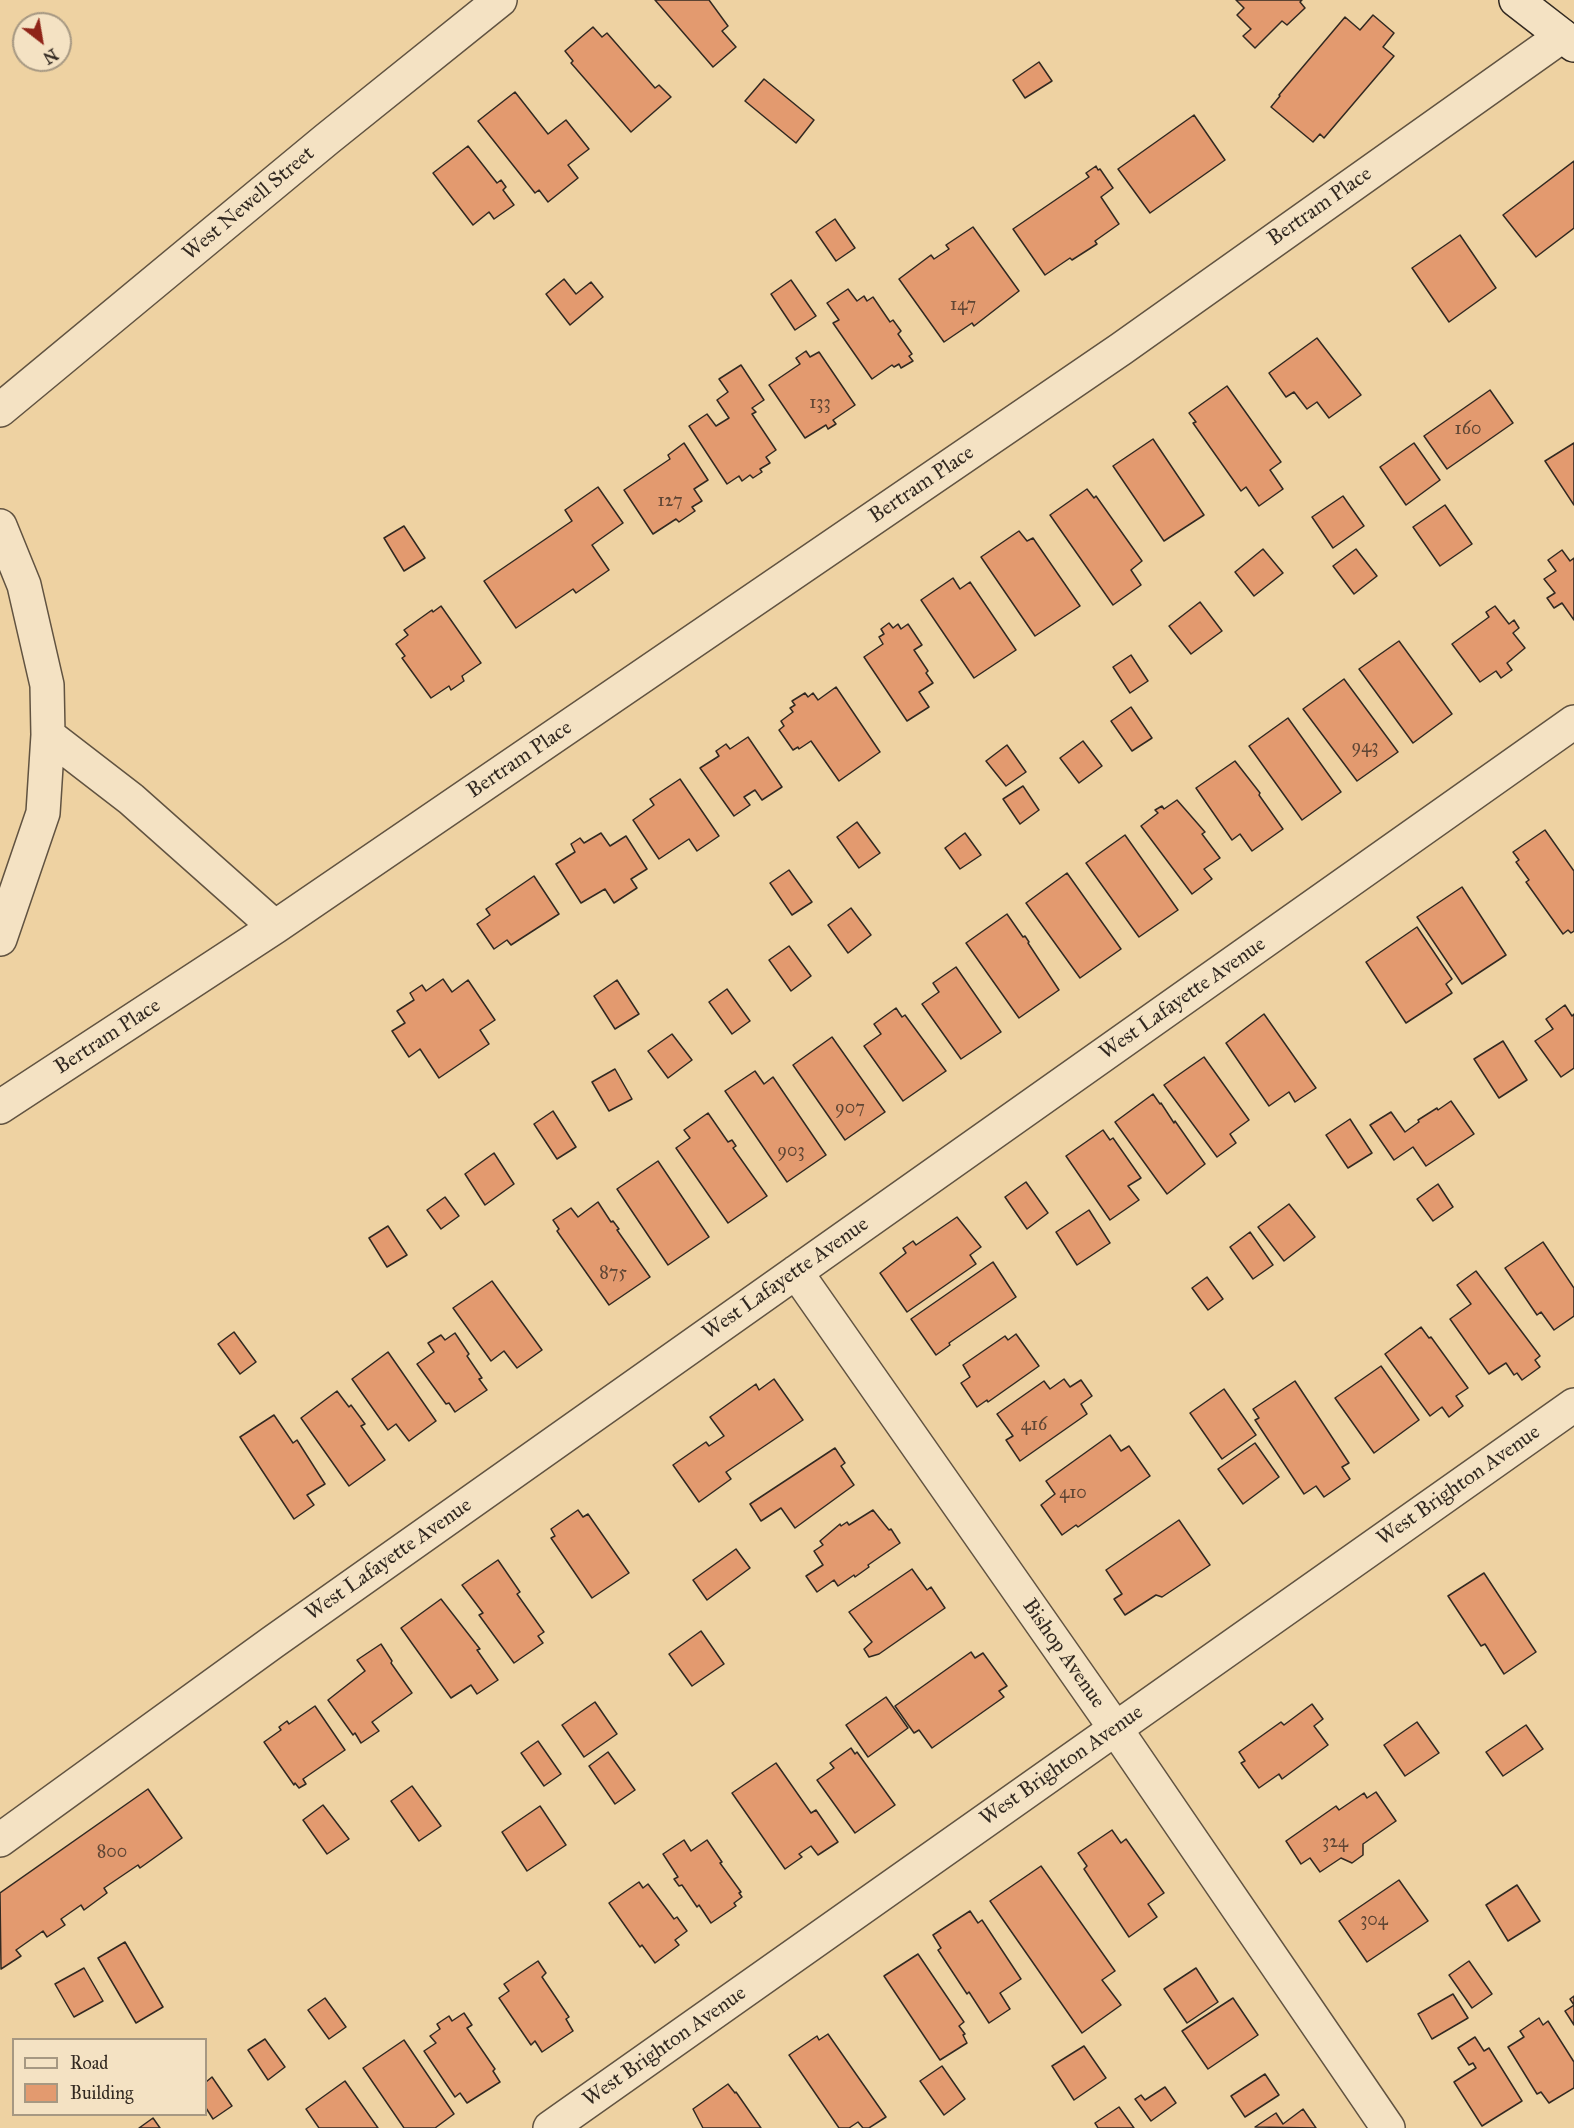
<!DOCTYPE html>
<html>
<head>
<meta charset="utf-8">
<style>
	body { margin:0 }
	#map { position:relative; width:1574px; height:2128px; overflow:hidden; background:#eed2a2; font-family:"IM FELL Great Primer",serif }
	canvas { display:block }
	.legend { position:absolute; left:12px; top:2038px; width:195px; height:78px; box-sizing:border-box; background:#f4e2c3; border:2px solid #a69882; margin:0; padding:8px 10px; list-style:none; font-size:18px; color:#322921 }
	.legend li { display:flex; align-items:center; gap:12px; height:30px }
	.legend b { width:30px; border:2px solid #a69882 }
	.north { position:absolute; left:12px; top:12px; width:60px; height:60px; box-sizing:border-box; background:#f4e2c3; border:2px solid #a69882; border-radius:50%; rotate:149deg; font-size:16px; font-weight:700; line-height:24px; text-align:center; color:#322921 }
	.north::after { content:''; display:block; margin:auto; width:21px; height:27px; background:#8f2418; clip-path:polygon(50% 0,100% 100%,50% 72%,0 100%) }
</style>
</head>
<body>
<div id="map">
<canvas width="1574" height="2128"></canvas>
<ul class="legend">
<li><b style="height:8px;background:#f4e2c3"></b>Road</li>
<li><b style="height:16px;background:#e39a6f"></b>Building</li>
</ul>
<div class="north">N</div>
</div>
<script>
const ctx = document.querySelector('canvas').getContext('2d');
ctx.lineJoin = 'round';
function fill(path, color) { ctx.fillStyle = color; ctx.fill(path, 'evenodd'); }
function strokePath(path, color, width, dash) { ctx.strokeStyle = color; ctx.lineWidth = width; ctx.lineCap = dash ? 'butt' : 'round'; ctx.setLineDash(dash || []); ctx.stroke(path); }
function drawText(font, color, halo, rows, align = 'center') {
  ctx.font = font + ' "IM FELL Great Primer",serif'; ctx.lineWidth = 4.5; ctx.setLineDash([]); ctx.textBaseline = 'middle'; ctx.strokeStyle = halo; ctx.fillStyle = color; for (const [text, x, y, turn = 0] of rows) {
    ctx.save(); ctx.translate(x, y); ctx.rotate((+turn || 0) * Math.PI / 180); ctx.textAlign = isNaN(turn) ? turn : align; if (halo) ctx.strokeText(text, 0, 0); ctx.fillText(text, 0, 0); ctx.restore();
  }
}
const building = new Path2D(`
	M655 0H709L728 26 722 31 736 47 713 67Z
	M1236 0H1302L1300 2 1305 8 1287 25 1282 21 1255 48 1243 36 1251 29 1237 15 1244 8Z
	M1373 15 1394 33 1383 47 1394 56 1324 138 1320 134 1313 142 1271 107 1280 96 1279 95 1345 17 1360 30Z
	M593 27 602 37 607 33 655 88 659 85 671 97 631 132 571 63 573 61 565 51Z
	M1039 62 1052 81 1025 98 1013 80Z
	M764 79 814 120 796 143 745 101Z
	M515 92 548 134 566 120 589 149 568 165 578 178 548 202 539 190 535 193 478 121Z
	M1194 115 1225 160 1150 213 1118 169Z
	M468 146 497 183 501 180 506 187 503 190 514 205 494 219 489 212 473 225 433 173Z
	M1574 161V228L1536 257 1503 215Z
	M1096 166 1098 170 1100 169 1113 188 1101 197 1119 224 1095 241 1097 244 1072 260 1070 258 1045 275 1013 229 1089 177 1086 173Z
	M835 219 855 248 836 261 816 232Z
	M973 227 1019 291 974 326 972 323 944 342 899 279 931 255 934 259 949 249 946 245Z
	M1460 235 1496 288 1449 322 1412 268Z
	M564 279 576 294 591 282 603 297 570 325 546 294Z
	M791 280 816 316 795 330 771 294Z
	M848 289 857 301 864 296 867 301 873 297 890 322 893 320 901 331 898 334 912 354 909 356 913 361 901 368 899 364 894 367 892 365 872 379 833 323 839 320 827 303Z
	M1317 338 1361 395 1329 418 1317 402 1307 409 1294 392 1286 397 1269 373Z
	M806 351 810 357 819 352 855 405 833 420 836 424 828 429 826 425 805 438 769 385 800 364 796 358Z
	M741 365 764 400 752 408 756 412 752 414 776 450 766 457 770 463 760 469 762 472 753 478 750 475 742 481 739 476 727 484 689 426 707 414 716 426 729 418 717 400 728 392 719 379Z
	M1227 386 1281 462 1270 470 1283 489 1259 506 1246 487 1241 491 1193 423 1196 422 1189 413Z
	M1490 390 1513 423 1447 469 1424 436Z
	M1153 439 1204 515 1164 541 1113 466Z
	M684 443 708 480 694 489 702 501 692 507 695 511 679 522 676 519 653 534 624 490 670 459 668 455Z
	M1414 443 1440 480 1406 505 1380 467Z
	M1574 443V505L1545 461Z
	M598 487 623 523 592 545 609 570 576 593 573 589 516 628 484 581 572 521 565 510Z
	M1087 489 1094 498 1096 496 1142 561 1131 570 1141 585 1113 605 1050 515Z
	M1343 496 1364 526 1333 548 1312 517Z
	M1445 505 1472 544 1440 566 1413 527Z
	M404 526 425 558 404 571 384 538Z
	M1019 531 1027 541 1033 538 1080 606 1035 636 981 557Z
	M1263 549 1283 573 1254 596 1235 572Z
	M1356 549 1377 576 1354 594 1333 566Z
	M1562 550 1570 561 1574 558V620L1562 603 1554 608 1547 598 1555 593 1544 579 1556 571 1548 560Z
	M953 578 960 589 970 582 1016 650 974 678 921 600Z
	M1200 602 1222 631 1191 654 1169 626Z
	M441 606 481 663 462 676 464 681 451 690 449 686 431 698 402 658 405 656 396 644 408 635 404 630 432 610 433 612Z
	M1495 606 1509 624 1514 620 1519 628 1513 633 1525 648 1507 663 1512 670 1501 678 1496 671 1480 682 1452 644 1489 617 1486 612Z
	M889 623 893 628 898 624 901 629 908 624 922 645 914 650 928 671 926 673 933 683 919 692 929 707 907 721 864 657 883 644 879 637 884 634 881 629Z
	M1399 641 1452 714 1413 743 1359 669Z
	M1131 655 1148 681 1130 693 1113 667Z
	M1344 679 1398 752 1357 781 1303 709Z
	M836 687 880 752 839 781 811 741 799 749 798 747 793 750 779 730 784 726 781 721 793 712 790 708 795 705 792 701 805 693 808 697 813 693 818 700Z
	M1131 707 1152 738 1132 751 1111 721Z
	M1288 718 1341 792 1302 820 1249 746Z
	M748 737 782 787 762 800 755 790 744 797 750 805 734 816 700 768 719 756 716 751 726 744 730 749Z
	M1083 741 1102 766 1079 783 1060 758Z
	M1007 745 1026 772 1006 786 986 761Z
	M1235 761 1260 793 1259 795 1283 829 1252 851 1240 834 1232 840 1196 788Z
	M680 779 719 836 697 851 689 839 659 859 633 820 654 805 650 799Z
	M1023 786 1039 810 1020 824 1003 799Z
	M1177 800 1205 832 1202 834 1220 858 1204 869 1212 879 1192 894 1141 826 1158 813 1155 810 1162 806 1164 809Z
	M857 822 880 853 859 868 837 837Z
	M1545 830 1574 871V931L1571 933 1568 930 1563 934 1526 882 1529 880 1516 862 1519 860 1513 852Z
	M601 833 610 846 626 836 647 869 631 879 637 888 614 903 605 889 581 903 556 864 575 852 571 844 580 838 584 843Z
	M965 833 981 855 960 869 945 848Z
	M1125 835 1178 910 1139 937 1086 863Z
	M789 870 812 902 792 915 770 883Z
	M1067 873 1121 949 1080 978 1026 903Z
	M534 876 559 914 511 945 507 940 494 949 477 924 490 915 486 909Z
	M1462 887 1506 955 1462 984 1417 917Z
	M851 908 871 935 848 953 828 925Z
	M1007 914 1023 937 1025 936 1029 942 1028 943 1059 990 1019 1018 966 943Z
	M1417 927 1452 979 1446 984 1452 993 1406 1023 1366 962Z
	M789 946 811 976 791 991 769 960Z
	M956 967 1001 1032 961 1059 922 1004 939 992 933 983Z
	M443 979 452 992 468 980 495 1020 480 1030 489 1044 439 1078 420 1049 409 1057 392 1031 405 1023 397 1011 414 1000 410 993 422 985 426 991Z
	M617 980 639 1014 615 1029 594 996Z
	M727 989 750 1021 732 1034 709 1002Z
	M1565 1005 1572 1016 1574 1014V1068L1561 1077 1535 1041 1553 1029 1546 1019Z
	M896 1008 902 1017 905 1015 946 1071 903 1101 864 1046 881 1034 874 1024Z
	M1264 1014 1316 1088 1295 1102 1289 1092 1269 1106 1226 1043Z
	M672 1034 692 1060 668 1078 648 1051Z
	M832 1037 885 1112 845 1140 793 1065Z
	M1503 1041 1527 1080 1499 1098 1474 1059Z
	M1204 1057 1249 1120 1230 1134 1236 1143 1217 1157 1164 1085Z
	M615 1069 632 1099 609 1111 592 1082Z
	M755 1071 764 1084 773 1077 826 1155 787 1182 725 1091Z
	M1153 1094 1160 1104 1161 1103 1174 1123 1175 1121 1205 1164 1167 1194 1115 1122Z
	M1451 1101 1474 1134 1426 1166 1413 1147 1394 1160 1370 1125 1391 1112 1405 1132 1419 1122 1418 1120 1437 1108 1438 1110Z
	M553 1111 576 1147 557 1159 534 1124Z
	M708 1113 728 1142 732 1140 736 1146 733 1148 767 1196 728 1223 676 1148 690 1138 684 1130Z
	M1350 1119 1372 1153 1348 1168 1326 1135Z
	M1103 1130 1110 1140 1113 1138 1141 1178 1128 1186 1139 1200 1110 1220 1066 1156Z
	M494 1153 514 1184 485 1205 465 1174Z
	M658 1161 709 1237 668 1265 617 1189Z
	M1026 1182 1048 1213 1027 1229 1005 1197Z
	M1438 1184 1453 1207 1433 1221 1417 1199Z
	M445 1197 459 1216 441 1229 427 1210Z
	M598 1202 611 1222 613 1221 619 1229 617 1230 650 1277 609 1305 557 1231 559 1229 553 1220 571 1208 578 1217Z
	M1289 1204 1315 1237 1284 1261 1258 1227Z
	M1089 1210 1110 1243 1077 1265 1056 1232Z
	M957 1217 981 1247 970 1255 976 1264 907 1312 880 1273 906 1253 903 1248 913 1241 916 1245Z
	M388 1226 407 1255 387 1267 369 1238Z
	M1250 1232 1273 1265 1253 1279 1230 1247Z
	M1543 1242 1574 1288V1316L1554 1330 1541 1312 1537 1315 1505 1268Z
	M993 1262 1016 1297 949 1343 950 1345 936 1355 911 1319Z
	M1476 1271 1540 1356 1535 1360 1540 1367 1522 1380 1517 1373 1514 1375 1506 1363 1489 1374 1450 1319 1471 1304 1457 1285Z
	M1207 1277 1223 1299 1208 1310 1192 1288Z
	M492 1281 542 1350 517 1368 504 1351 491 1361 453 1308Z
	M1421 1327 1429 1338 1431 1337 1468 1388 1456 1396 1463 1406 1449 1417 1442 1407 1430 1416 1385 1354Z
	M234 1332 256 1362 240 1374 218 1344Z
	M455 1333 469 1354 467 1356 482 1378 479 1379 487 1390 455 1412 449 1403 446 1404 417 1364 434 1352 428 1343 441 1335 445 1340Z
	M1016 1334 1039 1366 988 1402 987 1400 977 1407 961 1383 970 1377 963 1365 1005 1336 1008 1340Z
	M388 1352 436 1421 409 1441 396 1424 388 1430 352 1379Z
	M1381 1366 1419 1420 1374 1453 1335 1398Z
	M774 1379 803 1420 726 1472 731 1479 699 1502 673 1465 706 1442 709 1446 724 1436 710 1417 756 1384 759 1390Z
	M1064 1379 1070 1387 1081 1380 1092 1396 1081 1404 1087 1414 1020 1461 1006 1440 1013 1436 997 1414 1044 1381 1050 1389Z
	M1295 1381 1349 1463 1342 1467 1350 1479 1324 1497 1316 1486 1304 1494 1255 1420 1259 1418 1253 1409Z
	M1224 1389 1256 1435 1222 1459 1190 1413Z
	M337 1391 349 1407 351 1405 365 1424 361 1426 385 1460 349 1486 301 1418Z
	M274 1415 293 1443 297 1440 325 1484 307 1495 314 1505 294 1519 240 1437Z
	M1110 1435 1121 1451 1129 1446 1150 1476 1078 1527 1076 1525 1062 1535 1041 1505 1055 1494 1046 1481Z
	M1255 1443 1279 1477 1243 1504 1218 1469Z
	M835 1448 845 1463 841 1466 854 1485 795 1528 781 1508 761 1521 750 1504Z
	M578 1510 583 1517 588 1514 629 1573 592 1598 551 1538 555 1536 551 1529Z
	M873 1510 889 1530 891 1529 900 1543 868 1565 869 1567 855 1577 854 1575 838 1586 834 1580 817 1592 806 1576 823 1565 814 1551 823 1545 820 1541 840 1524 841 1526 847 1522 849 1525Z
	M1179 1520 1210 1565 1162 1597 1156 1595 1125 1615 1114 1599 1122 1594 1106 1570Z
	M736 1549 750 1568 707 1600 693 1580Z
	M498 1560 520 1592 517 1594 544 1632 538 1636 543 1643 514 1663 479 1615 483 1613 462 1585Z
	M912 1569 927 1590 931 1587 945 1608 879 1654 869 1657 864 1649 872 1642 849 1612Z
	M1484 1573 1536 1652 1504 1674 1485 1644 1481 1646 1448 1596Z
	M441 1599 480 1649 477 1650 498 1680 477 1694 471 1685 451 1698 401 1628Z
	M701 1631 724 1664 692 1686 669 1654Z
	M381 1644 392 1661 391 1663 412 1693 372 1722 379 1731 361 1743 355 1733 353 1735 328 1700 365 1671 357 1660Z
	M971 1652 975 1658 983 1653 1007 1686 999 1691 1004 1697 932 1748 919 1730 914 1733 895 1706Z
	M886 1697 908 1728 868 1757 846 1725Z
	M595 1702 617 1734 584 1757 562 1725Z
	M1312 1704 1323 1719 1314 1726 1328 1745 1282 1779 1279 1774 1259 1788 1241 1763 1245 1761 1239 1752 1281 1722 1284 1725Z
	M315 1706 345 1750 303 1779 306 1784 299 1788 295 1783 294 1785 264 1742 281 1730 279 1727 287 1721 289 1724Z
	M1417 1722 1439 1753 1405 1776 1384 1745Z
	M1526 1725 1543 1749 1503 1776 1486 1752Z
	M538 1741 561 1774 544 1786 521 1753Z
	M851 1748 855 1754 857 1752 895 1805 855 1833 817 1780 834 1768 830 1763Z
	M608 1752 635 1790 615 1804 589 1766Z
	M776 1763 811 1813 816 1810 838 1842 818 1855 811 1846 799 1854 802 1857 785 1869 732 1793Z
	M412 1786 441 1826 419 1841 391 1801Z
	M148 1789 182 1838 140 1868 138 1865 104 1888 107 1893 84 1910 81 1905 61 1919 65 1925 47 1937 43 1931 16 1950 21 1956 1 1969 0 1893Z
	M1376 1792 1396 1821 1363 1844V1855L1352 1863 1341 1858 1320 1872 1310 1858 1301 1864 1286 1841 1336 1806 1339 1810 1364 1793 1367 1798Z
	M323 1805 349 1839 327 1854 303 1820Z
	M540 1806 566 1845 527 1871 502 1832Z
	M1112 1830 1121 1843 1126 1839 1164 1893 1148 1904 1157 1917 1129 1937 1084 1869 1087 1866 1078 1853Z
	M684 1840 691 1851 707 1840 722 1862 720 1863 741 1892 739 1893 742 1897 734 1903 736 1906 711 1923 699 1905 697 1907 682 1885 679 1886 674 1879 678 1877 663 1854Z
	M1041 1866 1115 1971 1102 1980 1121 2005 1082 2033 990 1901Z
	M1399 1880 1428 1921 1367 1962 1339 1921Z
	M639 1882 643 1888 648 1884 674 1919 677 1917 687 1931 675 1940 679 1945 655 1963 642 1945 640 1947 609 1903Z
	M1517 1885 1540 1921 1508 1941 1486 1905Z
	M970 1911 978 1923 982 1920 1021 1979 1000 1993 1010 2009 989 2023 969 1992 967 1994 938 1950 941 1948 933 1935Z
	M125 1942 163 2007 136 2023 98 1958Z
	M918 1954 964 2022 959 2026 965 2034 963 2035 967 2043 940 2060 884 1976Z
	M538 1961 546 1973 542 1977 569 2017 566 2019 573 2031 542 2052 535 2041 531 2045 499 1998 509 1991 504 1984Z
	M1469 1961 1492 1994 1472 2008 1449 1975Z
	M84 1968 103 2001 74 2017 55 1984Z
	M1196 1968 1218 2002 1187 2023 1164 1989Z
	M1453 1994 1468 2018 1432 2039 1418 2014Z
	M1574 1996V2025L1565 2011 1574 2005 1570 1999Z
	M325 1998 346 2027 329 2039 308 2010Z
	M1233 1998 1258 2035 1208 2069 1182 2031Z
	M464 2013 472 2025 467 2028 495 2069 493 2071 500 2082 467 2103 460 2093 455 2097 424 2051 436 2043 430 2036 440 2029 437 2024 449 2016 452 2021Z
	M1539 2018 1543 2025 1548 2021 1574 2062V2088L1549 2103 1541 2092 1537 2094 1508 2047 1524 2037 1520 2031Z
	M828 2034 886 2117 869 2128H863L858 2122 849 2128H839L789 2055 817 2036 819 2040Z
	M1475 2037 1484 2051 1489 2048 1522 2101 1482 2126 1454 2082 1476 2068 1473 2063 1469 2065 1458 2048Z
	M265 2039 285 2067 268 2080 248 2050Z
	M404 2040 454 2114 435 2128H404L363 2068Z
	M1084 2046 1106 2078 1074 2100 1052 2066Z
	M942 2066 965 2099 944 2115 920 2081Z
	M1265 2074 1279 2095 1245 2117 1231 2096Z
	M212 2077 232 2106 213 2119 206 2108V2082Z
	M345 2081 378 2128H319L306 2109Z
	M728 2084 735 2093 736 2092 761 2128H703L693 2109Z
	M1165 2087 1176 2103 1151 2121 1135 2099 1141 2095 1145 2100Z
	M1119 2107 1134 2128H1098L1095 2123Z
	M1303 2109 1316 2128 1255 2127 1276 2113 1283 2124Z
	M153 2118 160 2128H139Z`);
fill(building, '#e39a6f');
strokePath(building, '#322921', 1.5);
const minor = new Path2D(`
	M0 410 327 139 500 0
	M0 526 24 585 47 685 48 735 43 813 0 939
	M48 735 131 799 275 927
	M0 1107 275 927 1121 349 1562 36
	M796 1272 1115 1728 1388 2128
	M0 1840 273 1642 1574 722`);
const tertiary = new Path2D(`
	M550 2128 1574 1405`);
const secondary = new Path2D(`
	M1516 0 1574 45`);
strokePath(minor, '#615341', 36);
strokePath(tertiary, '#615341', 36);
strokePath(secondary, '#322921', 36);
strokePath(minor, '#f4e2c3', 33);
strokePath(tertiary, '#f4e2c3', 33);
strokePath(secondary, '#f4e2c3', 33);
drawText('18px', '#5e4534', null, [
	["147",963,306],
	["133",820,404],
	["160",1468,430],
	["127",670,502],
	["943",1365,748],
	["907",850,1109],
	["903",791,1152],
	["875",613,1274],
	["416",1034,1426],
	["410",1073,1494],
	["324",1335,1843],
	["800",112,1853],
	["304",1374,1921]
]);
drawText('21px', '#322921', '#f4e2c3', [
	["West Newell Street",249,204,-40],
	["Bertram Place",1320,207,-35],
	["Bertram Place",922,485,-34],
	["Bertram Place",520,760,-34],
	["West Lafayette Avenue",1183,999,-35],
	["Bertram Place",108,1037,-33],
	["West Lafayette Avenue",786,1279,-35],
	["West Brighton Avenue",1459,1486,-35],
	["West Lafayette Avenue",389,1560,-35],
	["Bishop Avenue",1063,1654,55],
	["West Brighton Avenue",1062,1766,-35],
	["West Brighton Avenue",665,2047,-35]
]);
</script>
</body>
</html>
